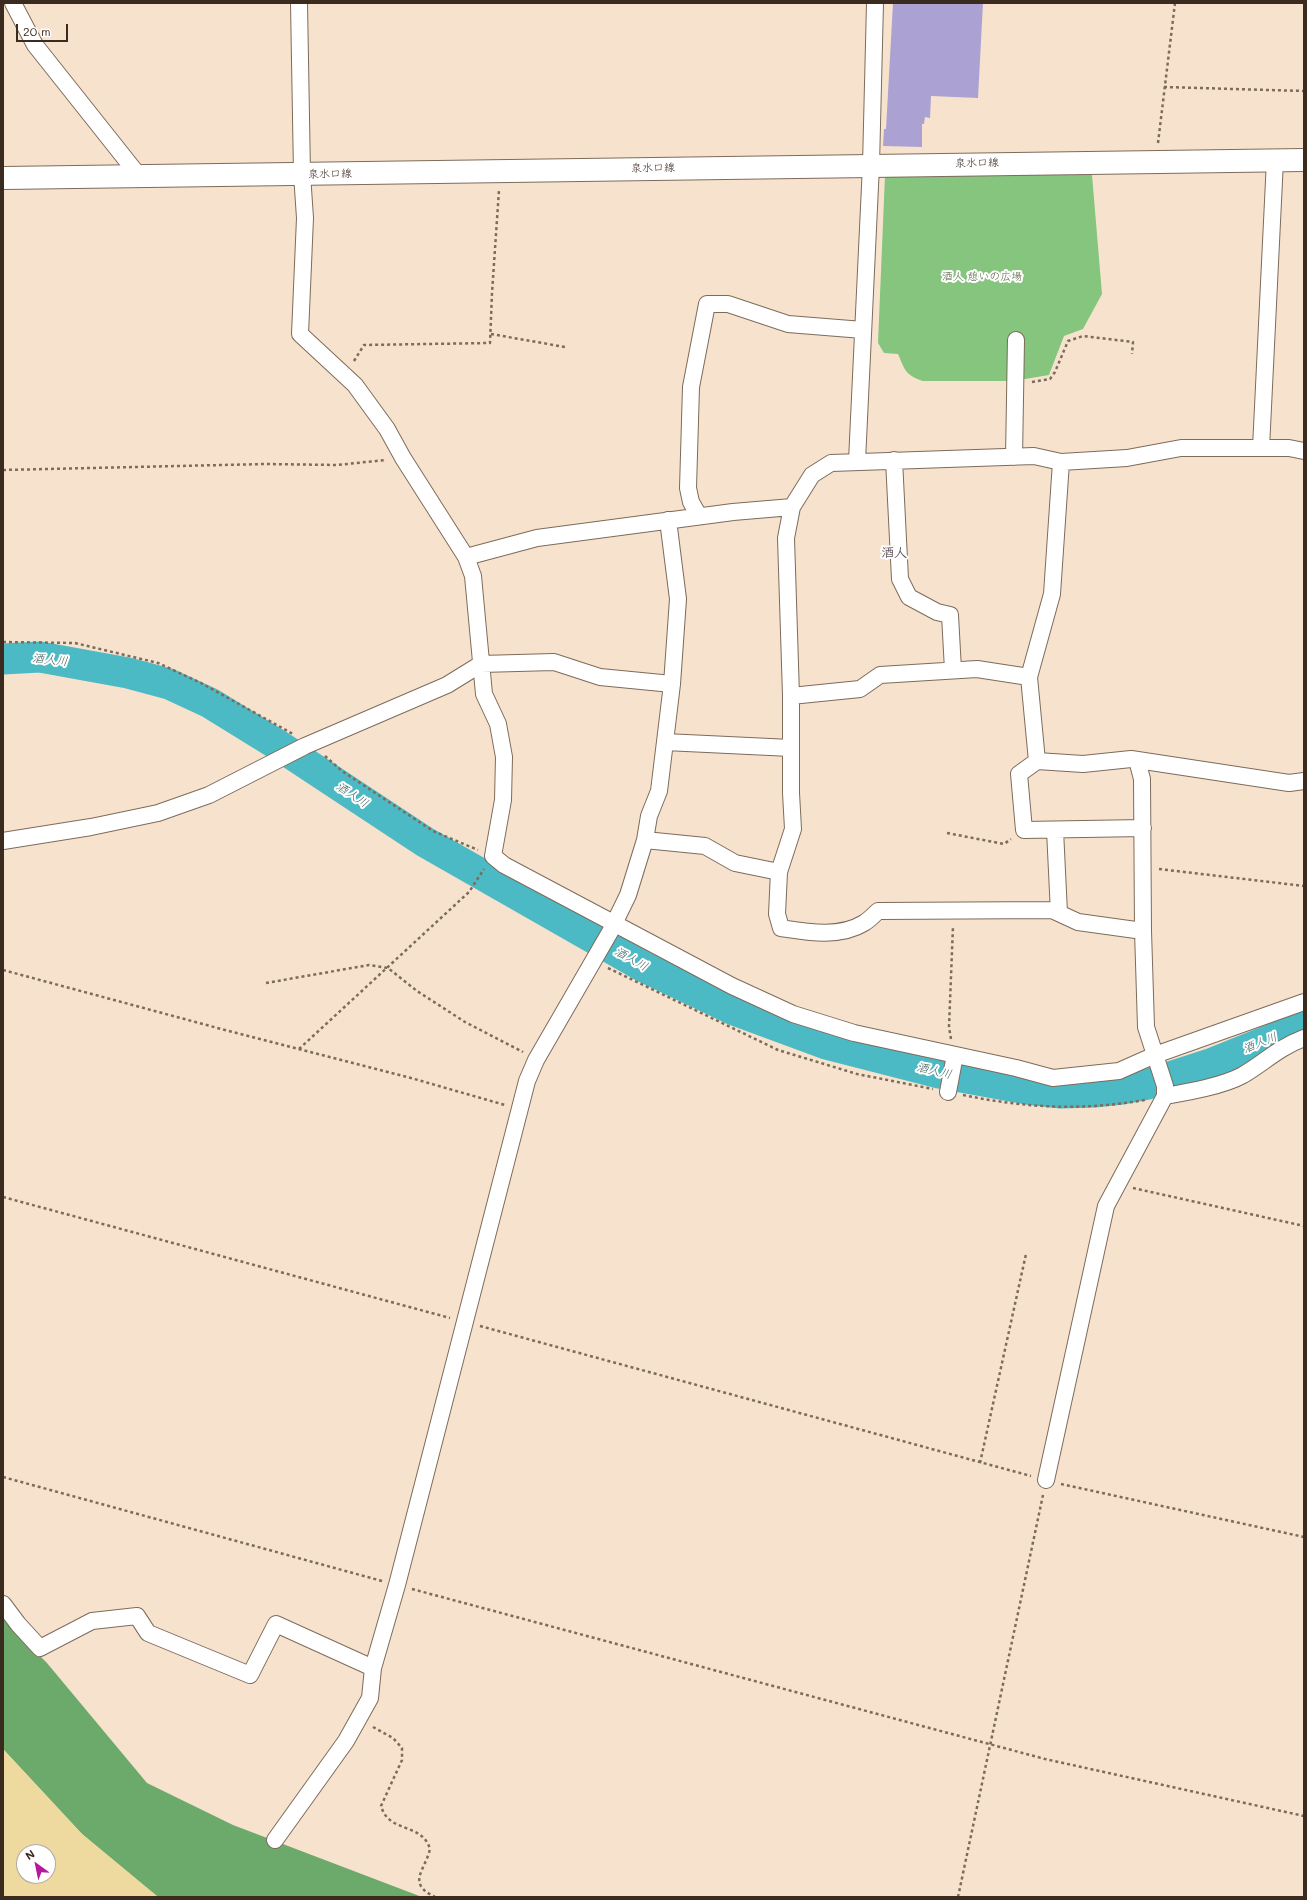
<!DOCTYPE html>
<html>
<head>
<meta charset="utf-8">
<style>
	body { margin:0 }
	#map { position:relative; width:1307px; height:1900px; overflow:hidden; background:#f7e3cd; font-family:Mali,sans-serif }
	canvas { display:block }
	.frame { position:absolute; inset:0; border:4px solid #3b2a1e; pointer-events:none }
	.north { position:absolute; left:16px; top:1844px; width:40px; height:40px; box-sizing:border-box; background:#fff; border:1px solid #b1aaa5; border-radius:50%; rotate:327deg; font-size:11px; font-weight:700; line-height:16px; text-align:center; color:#3b2a1e }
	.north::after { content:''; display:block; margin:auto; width:14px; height:18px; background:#b5179e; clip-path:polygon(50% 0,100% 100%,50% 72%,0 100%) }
	.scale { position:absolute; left:16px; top:24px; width:52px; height:18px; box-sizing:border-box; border:2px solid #3b2a1e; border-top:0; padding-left:5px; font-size:12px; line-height:14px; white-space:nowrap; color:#3b2a1e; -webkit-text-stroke:3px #fff; paint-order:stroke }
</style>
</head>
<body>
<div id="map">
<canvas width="1307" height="1900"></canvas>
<div class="frame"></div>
<div class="north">N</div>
<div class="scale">20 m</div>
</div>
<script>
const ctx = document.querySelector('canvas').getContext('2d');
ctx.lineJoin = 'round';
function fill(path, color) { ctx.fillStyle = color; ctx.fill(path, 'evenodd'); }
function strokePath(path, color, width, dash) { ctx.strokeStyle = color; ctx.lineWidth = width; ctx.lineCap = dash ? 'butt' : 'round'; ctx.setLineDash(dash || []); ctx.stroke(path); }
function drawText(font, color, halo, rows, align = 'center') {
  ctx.font = font + ' Mali,"Klee One",sans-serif'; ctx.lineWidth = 4; ctx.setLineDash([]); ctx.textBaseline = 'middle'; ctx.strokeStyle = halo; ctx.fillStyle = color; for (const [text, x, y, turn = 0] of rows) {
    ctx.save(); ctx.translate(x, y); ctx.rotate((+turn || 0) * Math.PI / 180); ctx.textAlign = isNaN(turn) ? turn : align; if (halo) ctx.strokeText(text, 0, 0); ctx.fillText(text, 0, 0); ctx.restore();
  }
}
fill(new Path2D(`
	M885 175H1092L1102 294 1083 329 1064 336 1049 375 1013 381H923C905 375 905 370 898 354L884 353 878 343Z`), '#85c57d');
fill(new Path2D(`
	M3 1614 14 1630 47 1663 147 1783 233 1825 422 1897H158L82 1834 3 1749Z`), '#6caa6c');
fill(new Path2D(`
	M3 1749 82 1834 158 1897H3ZM24 1852H48V1876H24Z`), '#eeda9e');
strokePath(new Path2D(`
	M3 659 40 657 128 673 169 684 210 703 278 745 425 842 644 967 734 1010 826 1044 939 1073 1027 1089 1061 1093 1094 1092 1122 1089 1148 1084 1210 1064 1304 1026`), '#4cbac4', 31);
fill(new Path2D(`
	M893 3H983L978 98 931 96 930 118 925 117 924 124H922V147L883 146 884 129H886Z`), '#aba1d3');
const street = new Path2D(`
	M13 3 35 45 139 176
	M299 3 302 174 305 218 300 334 355 385 387 429 403 458 466 557 473 576 484 694 498 724 504 757 503 800 493 856 504 865 732 986 793 1014 854 1033 1016 1068 1053 1078 1119 1071 1155 1055 1304 1002
	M1261 448 1275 160
	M1014 457 1016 340
	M894 460 900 579 909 597 937 612 950 615 953 670
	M857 461 871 165 875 3
	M699 516 691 502 688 488 691 387 707 304H728L788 324 863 330
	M466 557 537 538 733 512 792 507
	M1029 677 1052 594 1061 462
	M791 696 860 689 880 675 977 669 1029 677 1037 761 1083 764 1131 759 1289 783 1304 781
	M665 742 791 748
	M1137 760 1142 779 1143 931
	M1037 761 1019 774 1024 830 1143 828
	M1055 830 1059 913
	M645 840 705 846 735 863 779 872
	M3 841 91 827 158 813 209 795 305 746 447 685 481 664 554 662 600 677 672 684
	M948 1092 955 1055
	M1165 1096C1188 1092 1223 1086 1243 1075 1265 1062 1278 1048 1304 1038
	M1046 1480 1106 1206 1165 1096V1086L1146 1027 1143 931 1078 922 1052 910 878 911C874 915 869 920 864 923 840 938 807 932 781 928L777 914 779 872 793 829 791 793V696L786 538 792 507 812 475 831 463 1034 456 1061 462 1127 458 1181 448H1289L1304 451
	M3 1604 18 1624 40 1648 92 1621 137 1616 148 1633 250 1675 276 1624 373 1668
	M275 1840 346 1741 370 1698 373 1668 397 1585 527 1081 536 1060 610 932 628 895 645 840 649 816 659 791 672 684 678 599 668 520`);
const secondary = new Path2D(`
	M3 178 1304 160`);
strokePath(street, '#7d6b5b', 18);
strokePath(secondary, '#7d6b5b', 24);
strokePath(new Path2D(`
	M1164 87 1304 91
	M1158 143 1175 3
	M491 334 565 347
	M354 361 364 345 490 343 492 293 499 190
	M1032 382 1050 379 1055 372 1068 341 1083 336 1133 342 1132 354
	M3 470 266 464 337 465 386 460
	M3 642 75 643 158 663 201 683 293 734
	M325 756 342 771 433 831 478 850
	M947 833 1004 844 1011 839
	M1159 869 1304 886
	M608 968 778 1050 857 1074 933 1089
	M3 970 225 1030 411 1078 505 1105
	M266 983 369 965 388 968 417 991 465 1022 523 1052
	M951 1039 949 1027 953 926
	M299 1049 469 892 484 869
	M963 1095C1027 1108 1080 1111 1145 1100
	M1133 1188 1304 1226
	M3 1197 450 1318
	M480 1326 1031 1476
	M980 1463 1026 1254
	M3 1477 382 1581
	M1061 1484 1304 1537
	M412 1589 1045 1759 1304 1816
	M373 1727 393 1738 402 1748V1760L381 1806C389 1834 422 1822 430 1849 425 1871 406 1883 435 1897
	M958 1897 1043 1495`), '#7d6b5b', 2.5, [3, 3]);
strokePath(street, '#fff', 16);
strokePath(secondary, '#fff', 22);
drawText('11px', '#3b2a1e', '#fff', [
	["泉水口線",977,163,-1],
	["泉水口線",653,168,-1],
	["泉水口線",330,174,-1]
]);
drawText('11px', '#55603f', '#fff', [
	["酒人 憩いの広場",982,277]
]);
drawText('italic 12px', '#426460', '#fff', [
	["酒人川",50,660,6],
	["酒人川",352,795,33],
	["酒人川",631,959,29],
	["酒人川",1260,1043,-22],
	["酒人川",934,1071,13]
]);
drawText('bold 13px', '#62545d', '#fff', [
	["酒人",894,553]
]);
</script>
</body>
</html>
